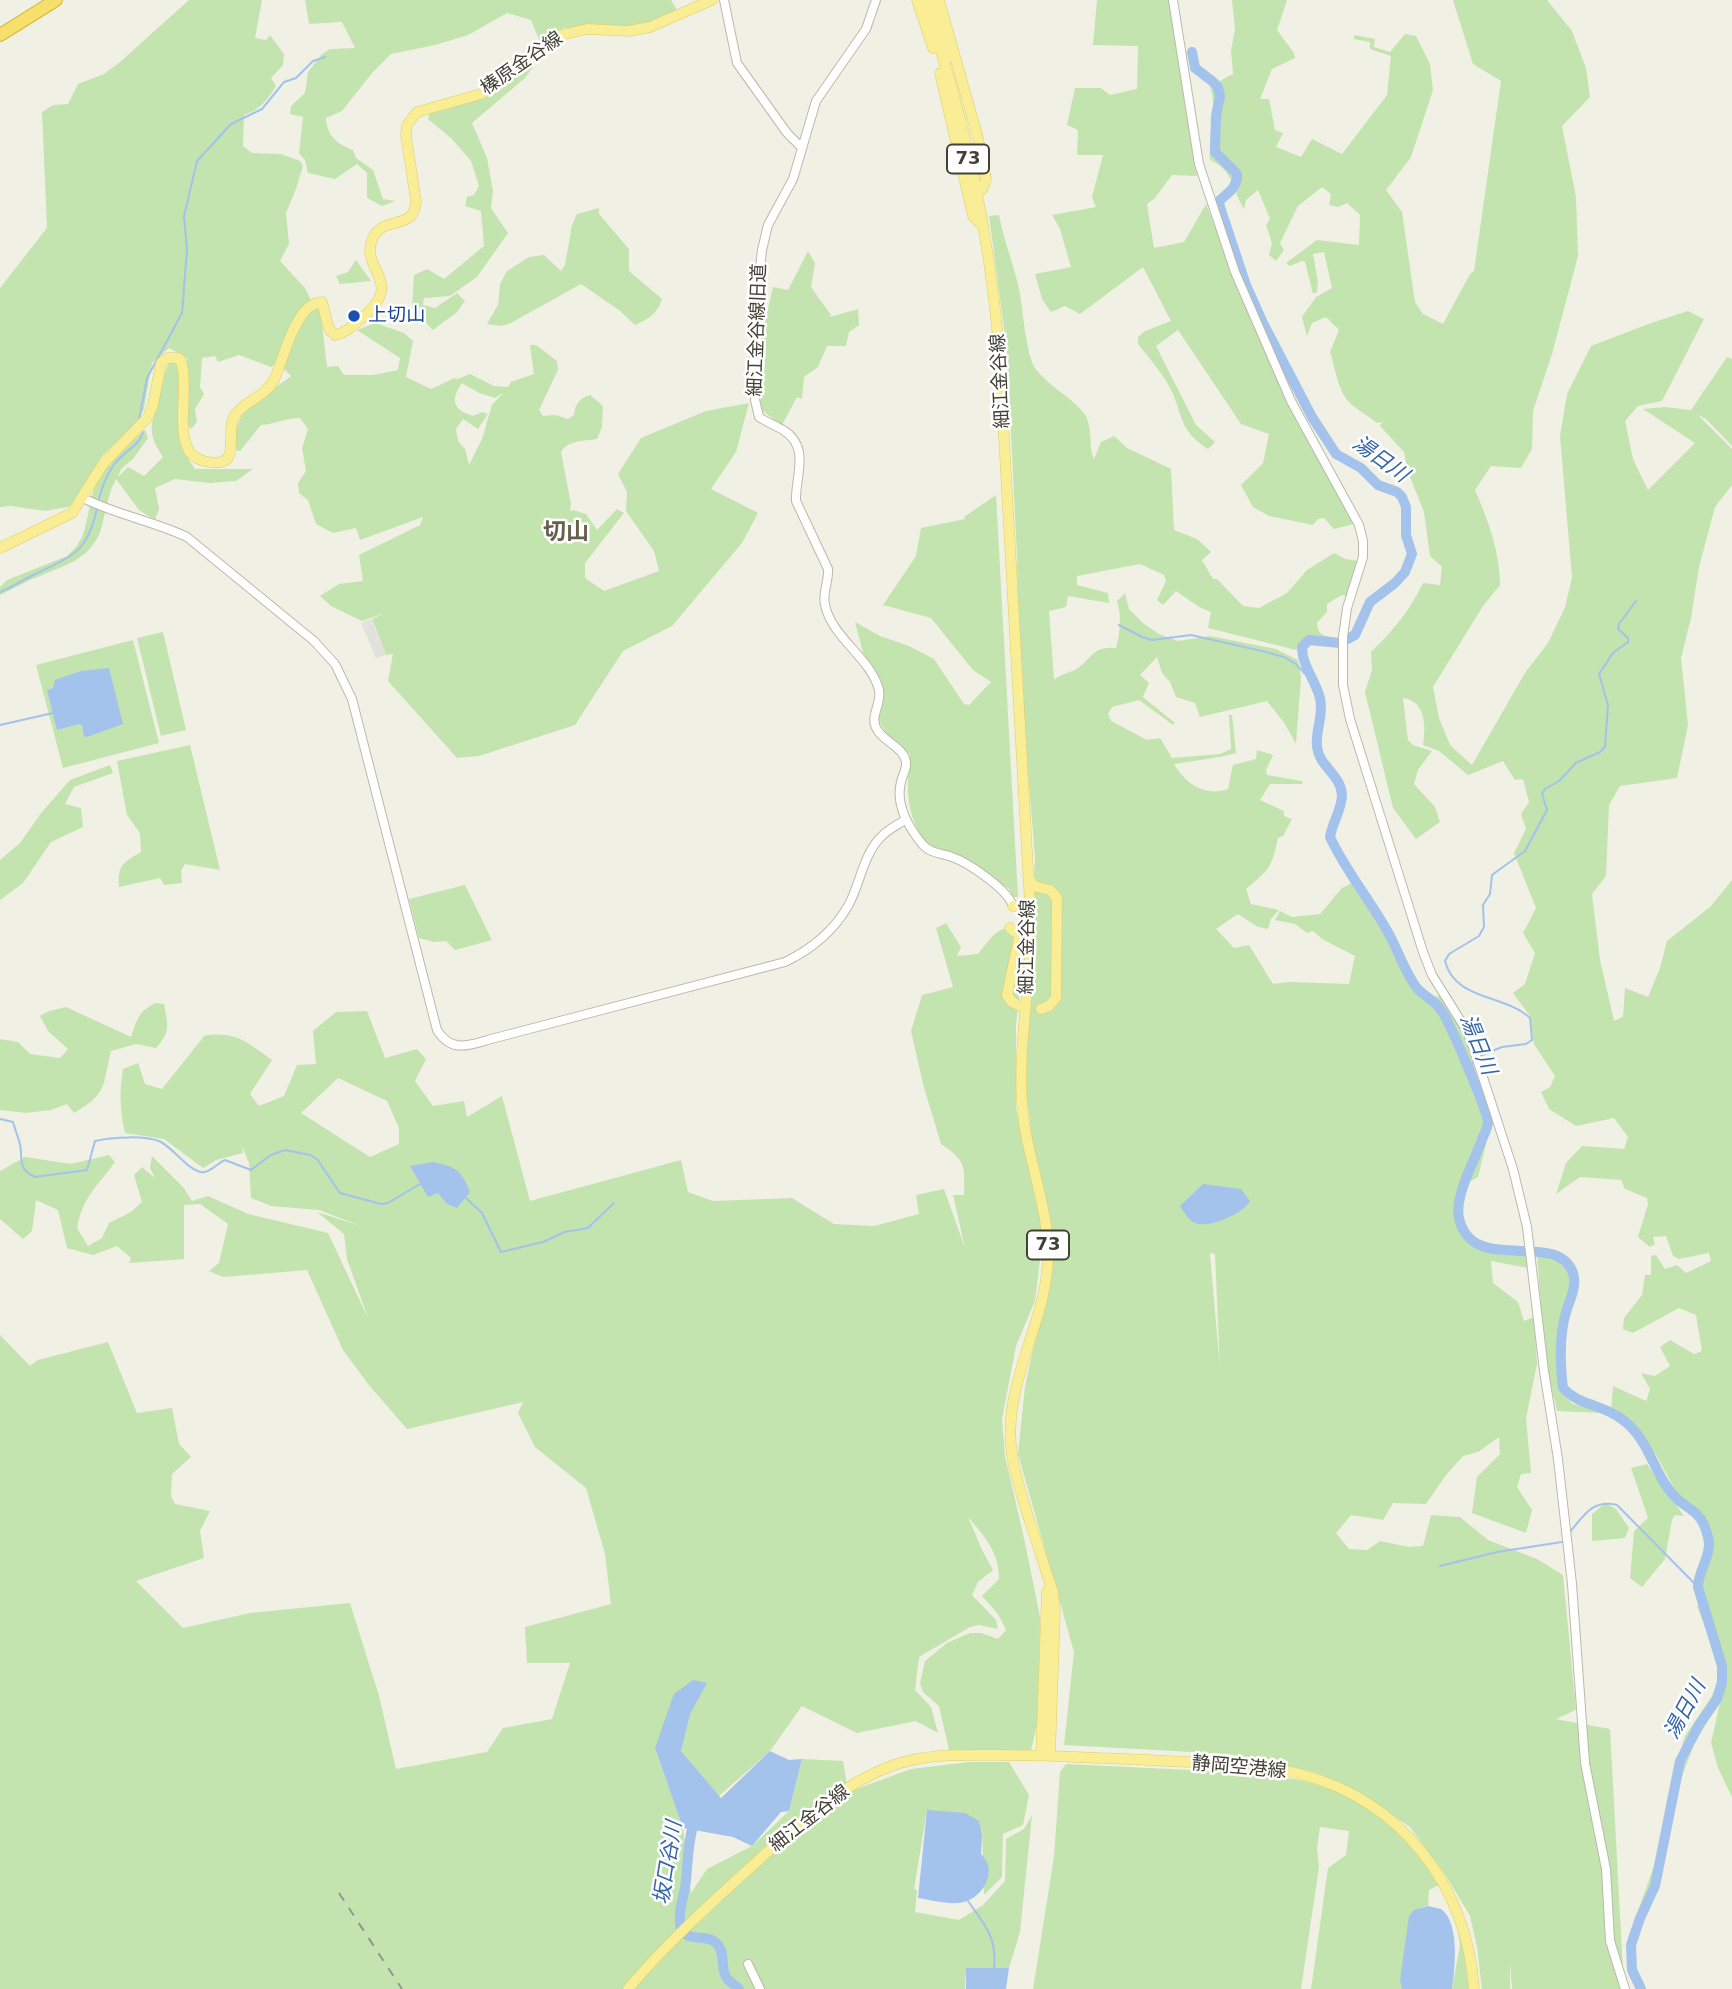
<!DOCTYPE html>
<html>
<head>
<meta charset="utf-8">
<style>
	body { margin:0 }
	canvas { display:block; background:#f1f0e5 }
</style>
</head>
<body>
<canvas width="1732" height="1989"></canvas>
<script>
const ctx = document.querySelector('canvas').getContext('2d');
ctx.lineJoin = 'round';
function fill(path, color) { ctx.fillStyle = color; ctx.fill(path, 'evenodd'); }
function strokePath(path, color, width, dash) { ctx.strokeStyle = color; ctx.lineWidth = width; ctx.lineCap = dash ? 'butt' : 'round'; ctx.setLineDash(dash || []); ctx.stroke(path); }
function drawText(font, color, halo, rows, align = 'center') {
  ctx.font = font + ' "DejaVu Sans","Noto Sans JP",sans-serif'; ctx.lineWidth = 5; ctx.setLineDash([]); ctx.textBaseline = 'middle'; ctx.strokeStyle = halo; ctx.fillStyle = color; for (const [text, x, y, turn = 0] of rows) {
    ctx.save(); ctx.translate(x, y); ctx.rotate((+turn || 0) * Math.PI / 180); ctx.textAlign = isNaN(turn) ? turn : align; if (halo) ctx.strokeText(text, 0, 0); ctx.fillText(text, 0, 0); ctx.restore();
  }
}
fill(new Path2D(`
	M189 0H262L255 38 266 40 270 35 284 54 283 65 271 78 276 86C268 99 260 110 244 115L243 146 252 153 281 154 300 161 303 166 296 189 286 213 289 244 280 261 305 288 315 308 320 307 327 367 338 366 344 375H373L398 370 400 358 357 330 375 323 404 333 413 341 406 377 431 389 457 377 455 380 470 374 494 386 508 387 511 382 534 374 530 345H536L557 361 558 370 539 410 543 416 555 415 568 419 574 415C575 404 580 398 590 395L603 406 602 427 597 439C584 441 568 440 561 452L571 504 570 511 573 510 586 514 597 530 617 509 624 513 585 563V578L604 591 659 571 654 551 626 511 627 492 618 474 641 438 706 411 749 403 736 452 711 489 758 513 742 543 672 626 623 651 575 725 479 756 457 758 388 681 393 654 386 655 372 619 385 613 362 621 331 606 320 596 339 584 363 581 359 555 420 525 423 517 360 540 356 528 333 533 316 524 308 500 299 493 298 483 306 471 302 448 308 429 300 418C286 418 275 424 261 425L240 451H237C229 408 261 400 291 376L278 363 271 367 239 355 218 362 215 356 202 358 200 387 204 394 195 409 197 422 191 429 188 425 187 358 169 348 152 363 144 409 136 423 102 456 73 506 45 511 11 506 0 507V288L47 228 42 112 53 105 68 104 78 84 104 74 120 62ZM462 383 479 393 495 398 504 392 492 405 482 439 469 465 465 449 458 441 456 429 463 419 478 429 488 414 482 412 473 416C453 410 450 400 462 383Z
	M305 0H671L677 10 654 23 629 27 564 28 540 42 531 20 507 13 468 35 435 45 391 54 372 73 342 111 326 118C327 136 337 144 353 150L356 158 373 170 383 199 395 201 382 206 367 198V173L357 164 335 179 308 173 305 160 299 153 303 117 290 114 291 106 305 93 308 72 322 54 330 49 355 48 342 22 309 24Z
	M1097 0H1169L1197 176 1172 175 1155 198 1147 204 1154 248 1184 242 1206 204 1267 355 1313 451 1330 477 1354 524 1334 529 1324 518 1318 519 1313 525 1269 516 1253 507 1241 485 1263 463 1269 434 1241 424 1178 330 1156 346 1196 425 1215 442 1208 449C1176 429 1184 412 1168 384 1160 370 1148 357 1138 344V337L1145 331 1171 321 1143 267 1080 314 1065 306 1051 312 1042 299 1035 274 1071 267 1060 229 1052 215 1096 207 1092 197 1103 155H1077L1078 130 1067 125 1075 88H1101L1110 95 1137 89 1138 46 1093 45Z
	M1232 0H1287L1277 30 1294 53 1295 58 1272 69 1260 99H1269L1275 130 1283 133 1276 147 1301 157 1312 139 1342 154 1387 95 1391 56 1370 49V42L1354 39V35L1375 39 1374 47 1390 52 1405 34 1416 36 1430 64 1433 90 1411 157 1386 190 1402 212 1415 302 1423 314 1443 324 1470 274 1474 271 1501 81 1473 64 1453 0H1547L1572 31 1586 68 1590 97 1562 126 1576 197 1578 256 1552 354 1533 411 1532 449 1521 468 1491 466 1475 490C1488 520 1500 552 1500 585L1483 606 1433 687 1439 718 1450 745 1472 765 1525 673 1548 643 1565 607 1572 577 1560 436 1567 394 1591 346 1651 323 1688 311 1704 319 1662 401 1638 406 1625 421 1633 459 1648 490 1695 443 1643 409 1665 407 1691 410 1727 357 1732 359V446L1706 419 1697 414 1732 449V485L1715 507 1699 567 1691 618 1681 658 1688 725 1677 778 1620 786 1609 805 1606 876 1592 894 1600 960 1614 1021 1623 1017 1625 988 1648 997 1660 968 1667 941 1710 907 1732 880V1797L1718 1768 1711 1743 1726 1676 1717 1705 1694 1744 1681 1779 1659 1886 1634 1946 1636 1969 1645 1989H1637L1630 1973 1628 1939 1660 1849 1667 1799 1685 1736 1712 1696 1717 1681V1659L1697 1606 1704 1600 1698 1587 1712 1545 1703 1516 1677 1493 1655 1453 1611 1411 1613 1386 1646 1401 1650 1389 1641 1373 1655 1376 1670 1366 1660 1347 1670 1340 1694 1354 1702 1351 1696 1315 1679 1308 1633 1333 1623 1329 1624 1318 1642 1295 1645 1275H1651V1256L1656 1255 1665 1269 1677 1265 1686 1273 1711 1261 1709 1253 1679 1259 1673 1256 1666 1236 1653 1237 1655 1244 1650 1247 1638 1237 1648 1204 1647 1198 1625 1189 1621 1180 1580 1177 1556 1194 1566 1163 1582 1146 1624 1149 1628 1137 1614 1118 1576 1126 1549 1109 1541 1092 1550 1087 1555 1076 1534 1044 1530 1016 1513 993 1525 984 1535 953 1523 933 1536 908 1514 853 1526 829 1521 814 1529 802 1523 779 1515 780 1503 761 1468 775 1439 751 1423 745C1426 727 1426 701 1403 698L1408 740 1413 745 1432 751 1418 770 1414 784 1435 807 1440 822 1416 839 1393 808 1365 692 1372 670 1371 652C1393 631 1410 610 1423 583L1440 585 1442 567 1430 556 1424 512 1408 472 1404 452 1380 426 1382 422 1377 423C1369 416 1357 410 1350 403 1338 392 1335 367 1330 352L1339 330 1326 317 1312 323 1307 336 1302 317 1316 297 1332 288 1324 252 1313 254 1318 282 1317 292 1313 294 1305 262 1302 261 1290 266 1286 263 1317 240 1359 245 1360 215 1347 203 1338 207 1329 205 1331 194 1322 187 1298 206 1280 243 1284 250 1276 261 1269 255 1272 243 1266 225 1270 219 1258 190 1246 200 1244 209C1233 191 1232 168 1210 160 1208 136 1218 109 1210 86L1233 74 1231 50 1235 30Z
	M537 52 543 53 525 78 472 123 487 158 493 191 491 208 508 233 477 277 450 296 424 298 423 305 435 308 457 293 465 301 457 312 433 330 426 323 407 314 412 308 414 275 427 269 444 279 484 246 481 211 465 206 467 197 474 195 479 186 471 161 452 139 428 119 430 112 479 98Z
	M599 208V214L629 249V271L662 299C657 314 649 319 635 325L619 310 581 284 509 324 500 326 487 324 498 305 500 284 507 271 529 257 544 255 561 271 565 265 572 225 577 214Z
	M999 215C1004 242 1015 267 1020 294 1023 312 1026 353 1035 368 1047 385 1070 396 1083 412 1095 428 1087 445 1094 459L1101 442 1114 436 1127 448 1171 469 1174 530 1197 539 1211 552 1202 560 1213 579H1217L1243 606 1259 608 1287 593 1307 570 1334 553 1345 559 1359 561 1347 596 1342 595 1327 604V612L1317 623C1318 636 1325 636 1337 638L1332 641 1307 639 1296 650 1208 628 1211 612 1199 607 1176 591 1163 605 1157 600 1166 581 1164 575 1140 564 1077 576V585L1108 593 1109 603 1068 596 1066 607 1049 611 1054 680C1061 673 1070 674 1078 668 1094 656 1093 646 1116 648 1120 633 1122 616 1117 601L1125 593 1129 609 1144 624 1159 634 1178 641 1210 636 1276 649 1298 660 1301 677 1296 744 1285 724 1267 701 1200 717 1195 703 1176 697 1170 682 1162 673 1157 657 1140 675 1149 683 1143 697 1175 723 1173 725 1139 700 1112 707 1108 714 1111 721 1147 740 1160 738 1172 758 1220 754 1231 749 1229 715H1232L1236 753 1220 757 1174 764C1186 784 1205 797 1228 789L1233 765 1256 759 1257 750 1273 755 1266 770 1267 775 1302 781 1303 784H1270L1260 800 1284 811V816L1292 819 1283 836 1278 838C1272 867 1269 870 1246 889L1251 904 1279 910 1271 919 1268 929 1258 927 1238 914 1216 929 1234 948 1249 945 1273 984 1289 982 1349 984 1355 956 1322 939 1313 931 1307 933 1295 924 1275 920 1280 911 1292 917 1320 914 1341 889 1353 882 1421 992 1433 997 1440 996 1462 1027 1491 1123 1478 1177 1467 1183 1459 1219C1474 1246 1498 1245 1526 1249L1528 1268 1491 1261 1493 1283 1518 1302 1524 1321 1534 1317 1537 1364 1526 1418 1531 1473 1521 1474 1517 1487 1532 1510 1526 1533 1472 1513 1477 1477 1500 1454 1499 1437 1478 1452 1463 1456 1446 1475 1426 1504 1393 1503 1383 1520 1351 1515 1336 1533 1349 1549 1367 1550 1380 1541 1409 1547 1423 1546 1431 1515 1460 1517 1488 1540 1537 1559 1563 1575 1576 1710 1556 1719 1610 1729 1623 1971 1626 1989H1512L1510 1963V1989H1482L1477 1947 1470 1916 1446 1876 1410 1827 1358 1792 1314 1772 1228 1754 1064 1745 1074 1652 1018 1454 1025 1387 1054 1248 1035 1163 1025 1083 1035 857 1019 662 1017 556 1007 351 989 216ZM1210 1253 1215 1254 1220 1368 1210 1254Z
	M808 251 815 263 811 287 831 315 830 317 858 309 859 325 849 332 846 346H827L818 367 804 377 802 399 797 397 782 425 760 409C753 379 758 348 762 318L766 317 773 287 788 290Z
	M356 260 371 281 340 284 336 276 348 272Z
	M170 362H174L178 368 183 451 195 469H253L236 481 210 483 175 479 155 488 159 509 155 520 139 510 116 479C107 495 106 515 100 532 89 560 65 565 40 576 26 581 13 589 0 595V587L7 580 67 556C72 551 78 545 81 539 87 527 89 505 93 492 101 466 125 446 145 430L148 438 133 459 121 469 118 477 128 467 144 476 163 457C145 430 152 423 160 394 164 383 163 372 170 362Z
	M996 495 1018 897H1013L1009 889 949 853 926 845C906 812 906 792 910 754L889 738 878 719 883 698 865 660 855 622 880 636 909 646 934 659 964 704 969 705 991 682 973 670 931 618 883 605 916 556 921 528 965 519 964 517Z
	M163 632 186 730 161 736 137 638Z
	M133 640 159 743 63 768 36 665Z
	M190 745 220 870 185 864 181 871 182 883 164 885 160 878 119 887C118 865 122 863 141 852L140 833 127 815 117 761Z
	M110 765 113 773 74 787 65 804 81 808 83 827 51 842 23 883 0 900V860L20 843 42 812 70 780Z
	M465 885 492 940 455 950 446 941 434 942 419 938 409 899Z
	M946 923 961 947 957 956 978 954C992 937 997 925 1020 927L1023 963 1016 1025V1108L1043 1235 1035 1301 1016 1346 1002 1419 1005 1456 1024 1538 1040 1617 1039 1715 1031 1751 949 1750 939 1706 923 1692 920 1683 925 1661 947 1643 970 1633H981L998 1639 1006 1630 998 1614 982 1596 999 1579C999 1552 985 1537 968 1517L982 1550 993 1570 978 1582 972 1595 996 1620 998 1629 979 1625 970 1627 919 1657 915 1690 931 1707 938 1733 916 1721 857 1733 802 1706 770 1751 719 1796 681 1751 655 1748 683 1828 691 1893 707 1869 752 1846 789 1811 802 1759 843 1761 848 1792 911 1769 969 1762H1009L1029 1795 1023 1825 1003 1834 1002 1877 984 1895 982 1831 927 1810 914 1889 917 1890 915 1912 959 1920 983 1905 1005 1881 1006 1839 1024 1829 1032 1815 1020 1932 1009 1968 966 1969 965 1989H0V1335L30 1366 38 1360 108 1342 137 1413 172 1408 179 1444 191 1457 172 1474 171 1496 175 1504 210 1511 200 1531 204 1558 136 1581 183 1628 250 1613 350 1603 379 1696 396 1769 487 1752 503 1728 552 1719 570 1663H527L525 1627 611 1604 605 1554 586 1488 535 1447 518 1413 523 1402 407 1429 368 1384 343 1350 307 1270 223 1277 209 1271 219 1263 228 1224 200 1204 184 1205V1259L129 1263 131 1258 117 1246 93 1255 67 1248 58 1210 36 1200 32 1231 23 1239 0 1219V1171L25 1157 71 1164 109 1155 115 1162C97 1187 83 1196 77 1228L88 1246 102 1238 109 1223 131 1212 142 1202 134 1175 142 1167 155 1178 150 1168 152 1156 183 1187 192 1201 208 1196 248 1214 328 1233 368 1318 347 1259 344 1234 317 1212 361 1226 319 1210 271 1206 251 1198 249 1163 242 1146 243 1153 216 1160 203 1168 164 1139 125 1133C120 1111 119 1091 123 1069L138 1063 145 1084 162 1089 204 1036C235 1030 248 1043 272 1060L250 1094 259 1106 284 1096 297 1065 316 1064 313 1031 336 1012 367 1011 385 1058 417 1049 426 1059 415 1081 433 1106 464 1101 467 1117 502 1096 530 1201 681 1160 688 1192 713 1201 792 1198 834 1224 874 1226 919 1214 916 1195 944 1189 965 1248 953 1195H964C965 1167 966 1160 941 1144L923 1084 911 1031 922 995 953 987 936 928ZM338 1078 387 1101 399 1128V1144L370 1157 301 1113Z
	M156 1003 164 1004C168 1025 171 1032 156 1048L136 1044 111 1051C102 1087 108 1093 74 1113L67 1104 51 1110 26 1113 0 1110V1039L18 1042 30 1054 60 1058 68 1049 48 1031 40 1016 49 1011 66 1007 131 1037C137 1020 138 1011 156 1003Z
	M1537 1255C1559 1260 1565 1262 1573 1282L1560 1324 1558 1390 1573 1404 1604 1412 1602 1413 1557 1411 1545 1360Z
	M1647 1464 1684 1516 1675 1515 1672 1520 1665 1559 1642 1587 1630 1578 1634 1531 1648 1518 1631 1468Z
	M1605 1503 1616 1509 1629 1528 1625 1538 1592 1541V1514Z
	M1066 1764C1107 1766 1149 1768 1190 1770 1240 1772 1291 1773 1338 1792 1380 1809 1416 1848 1439 1885L1429 1890 1428 1906 1422 1907 1400 1980 1402 1989H1311L1328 1868 1346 1855 1349 1831 1320 1827 1317 1848 1319 1867 1301 1989H1033L1054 1857 1060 1772Z
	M1455 1913 1463 1943 1469 1989H1452L1460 1945Z`), '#c3e4af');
fill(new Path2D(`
	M371 619 386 655 376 658 361 623Z`), '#e2e1dd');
fill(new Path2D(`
	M109 668 123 724 87 737 84 736 82 725 79 724 57 730 47 690 53 688 55 680 81 671Z
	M433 1162C457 1167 461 1170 470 1192L457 1208 447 1204 438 1193 428 1197 410 1166Z
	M1203 1184 1241 1189 1250 1201C1243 1214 1208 1229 1195 1223 1188 1220 1184 1212 1180 1206Z
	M693 1680 707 1683 690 1714 681 1751 721 1798 770 1751 789 1760 802 1759 789 1811 781 1812 752 1846 733 1837 683 1828 655 1748 674 1694Z
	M927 1810 965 1813 979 1821 982 1835 981 1854C1000 1871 981 1902 958 1903 946 1904 931 1900 918 1898Z
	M1428 1906 1441 1909C1460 1923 1455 1968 1452 1989H1402L1400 1980 1409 1916 1414 1910Z
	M966 1968H1009L1006 1989H966Z`), '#a3c2ec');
strokePath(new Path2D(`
	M139 420 147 378 182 313 187 250 184 216 197 161 231 124 262 109 284 82 296 78 313 61 325 57
	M98 502C102 487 108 468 121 457 130 448 140 444 143 432
	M0 592C12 587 23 580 35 574 73 556 88 552 97 508
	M1119 625 1142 637 1152 640 1191 635 1262 651 1284 657 1296 664 1305 674 1309 672
	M0 725 53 713
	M1480 1056 1502 1047 1526 1044 1532 1040 1530 1018C1505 994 1455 1001 1445 961L1449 954 1479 936 1484 927 1483 905 1490 894 1492 875 1525 851 1547 810 1542 794 1545 789 1559 781 1576 763 1600 752 1605 747 1608 705 1599 674 1613 653 1628 642V638L1618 629 1619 624 1636 601
	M1473 1062 1470 1069 1478 1094
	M0 1119 13 1122C15 1129 18 1137 20 1144 23 1159 17 1169 35 1177L87 1170 95 1141C111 1137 147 1135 161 1142 174 1149 187 1169 201 1172 208 1174 218 1163 225 1160L251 1170 271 1155 285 1150 310 1155 317 1159 340 1193 381 1204 388 1203 420 1184
	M465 1197 482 1213 501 1252 543 1242 565 1232 588 1228 614 1203
	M1570 1532C1584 1515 1593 1499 1617 1505L1698 1587
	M1440 1566 1497 1552 1562 1542 1565 1539
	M968 1901C985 1925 997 1937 994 1968`), '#a3c2ec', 2);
strokePath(new Path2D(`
	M1192 52 1195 68 1212 81 1218 87 1220 96 1216 116 1215 152 1237 174C1238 187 1228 193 1219 201L1220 207 1246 285 1263 323 1312 417 1336 454 1361 468 1378 485 1397 492 1402 497 1406 507V535L1412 554 1405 572 1395 583 1370 602 1355 635 1340 643 1309 640 1302 647C1302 666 1315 679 1320 698 1324 715 1315 731 1317 747 1319 766 1341 775 1342 795 1342 809 1332 823 1330 837 1346 872 1372 902 1390 936 1399 953 1406 974 1417 988 1424 996 1435 1001 1441 1010 1449 1020 1487 1110 1488 1122 1488 1127 1485 1133 1483 1137 1476 1158 1454 1196 1459 1218 1472 1277 1557 1228 1573 1273 1577 1285 1571 1297 1567 1309 1559 1333 1560 1363 1563 1388 1579 1406 1603 1404 1623 1420 1651 1441 1654 1477 1677 1499 1687 1508 1698 1511 1704 1525 1706 1530 1709 1540 1709 1545 1709 1559 1698 1572 1698 1587L1722 1666V1683L1717 1699 1699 1725 1680 1761 1655 1886 1640 1918 1631 1945 1632 1970 1641 1989
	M695 1819C688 1839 688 1860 686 1880 684 1901 677 1907 681 1930 691 1943 707 1933 717 1944 726 1953 720 1967 726 1977 729 1982 735 1985 739 1989`), '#a3c2ec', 10);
const minor = new Path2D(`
	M724 0 737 63 787 133 802 148
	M876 0 866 29 816 101 793 179 768 225 762 250 758 286 759 325 754 354 755 400 759 417C766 422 775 425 783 430 811 447 795 476 796 501L828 569C829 581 822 593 825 605 832 638 871 658 879 690 882 705 868 717 878 731 885 742 904 748 906 762 907 769 902 776 901 782 895 805 909 828 923 845 931 854 942 853 952 857 969 863 1007 889 1013 906
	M1173 0 1199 164 1235 272 1291 401 1359 525 1363 541V557L1347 608 1343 637V685L1350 719 1423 952 1432 975 1467 1031 1472 1044 1513 1169 1527 1227 1544 1371 1558 1459 1572 1584 1585 1763 1606 1869 1610 1941 1625 1989
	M83 498C117 515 153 521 187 537L314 641 335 664 352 699 437 1030C453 1055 471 1044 495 1038L785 962C812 949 833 932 848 906 861 883 863 852 884 834 891 828 899 824 906 819
	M748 1964 760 1989`);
const major = new Path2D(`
	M917 0 933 48
	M924 0C963 111 989 231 999 348L1031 923C1031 983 1018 1043 1022 1103 1025 1154 1048 1202 1048 1254 1048 1305 1023 1349 1014 1398 1004 1444 1016 1478 1030 1522 1038 1545 1045 1569 1053 1592L1055 1611 1050 1755
	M932 0 949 57
	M939 0 978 138 986 179 982 190
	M940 73 973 216 979 223
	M0 548 72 513 103 464 148 417 153 405 161 363 167 358H179L182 364C188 390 177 426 188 449 191 456 197 459 204 461 246 471 223 433 235 415 245 401 266 396 274 380 284 359 295 303 322 302L329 329 335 335C346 333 354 325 362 318 406 281 360 270 372 240 383 213 414 233 416 201L406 136 407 125 417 112 481 94 557 36 587 29 629 31 650 27 712 0
	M1028 876 1034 886 1050 890 1057 898 1056 998 1049 1006 1041 1009
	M1013 906 1023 907 1028 916
	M1010 928 1019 935V938L1007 995 1012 1002 1018 1005
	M1041 1755 1047 1591
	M628 1989C666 1944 709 1905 752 1866 795 1827 838 1785 894 1765 928 1753 963 1755 998 1755 1032 1755 1065 1756 1099 1758 1134 1759 1170 1761 1205 1763 1236 1765 1269 1766 1300 1774 1401 1800 1467 1886 1474 1989`);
const highway = new Path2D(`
	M0 35 56 0`);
strokePath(minor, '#bcb9a8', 10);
strokePath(major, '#ddcd67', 11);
strokePath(highway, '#d5b63b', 14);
strokePath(minor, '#fff', 8);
strokePath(major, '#f9ed96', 10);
strokePath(highway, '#f7df6b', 12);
strokePath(new Path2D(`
	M339 1893 402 1989`), '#949494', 2, [9, 9]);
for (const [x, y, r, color] of [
	[354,316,7,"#1a4fb4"]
]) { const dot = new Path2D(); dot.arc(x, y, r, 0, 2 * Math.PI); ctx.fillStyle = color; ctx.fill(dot); strokePath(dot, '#fff', 2.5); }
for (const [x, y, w] of [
	[968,159,42],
	[1048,1245,42]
]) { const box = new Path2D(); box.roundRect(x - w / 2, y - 14.5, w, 29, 5); ctx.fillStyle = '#fff'; ctx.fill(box); strokePath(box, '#434035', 2); }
drawText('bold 18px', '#434035', null, [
	["73",968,159],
	["73",1048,1245]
]);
drawText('19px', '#434035', '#fff', [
	["榛原金谷線",522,64,-35],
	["細江金谷線旧道",758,330,-88],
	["細江金谷線",1001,381,-93],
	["細江金谷線",1028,947,-89],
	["静岡空港線",1239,1768,5],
	["細江金谷線",810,1819,-38]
]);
drawText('19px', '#164399', '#fff', [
	["上切山",368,316]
], 'left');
drawText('italic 21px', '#3464a9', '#fff', [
	["湯日川",1380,460,36],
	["湯日川",1477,1045,68],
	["湯日川",1686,1710,-62],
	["坂口谷川",669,1863,-81]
]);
drawText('bold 23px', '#66604d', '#fff', [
	["切山",566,533]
]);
</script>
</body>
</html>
